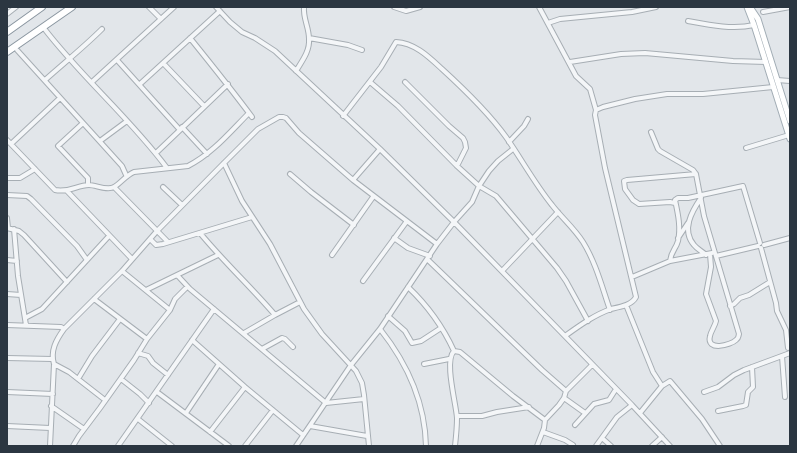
<!DOCTYPE html>
<html>
<head>
<meta charset="utf-8">
<style>
	body { margin:0 }
	#map { position:relative; width:797px; height:453px; overflow:hidden; background:#e2e6ea; font-family:Manrope,sans-serif }
	canvas { display:block }
	.frame { position:absolute; inset:0; border:8px solid #2b3641; pointer-events:none }
</style>
</head>
<body>
<div id="map">
<canvas width="797" height="453"></canvas>
<div class="frame"></div>
</div>
<script>
const ctx = document.querySelector('canvas').getContext('2d');
ctx.lineJoin = 'round';
function strokePath(path, color, width, dash) { ctx.strokeStyle = color; ctx.lineWidth = width; ctx.lineCap = dash ? 'butt' : 'round'; ctx.setLineDash(dash || []); ctx.stroke(path); }
const minor = new Path2D(`
	M149 7 161 19
	M216 7 230 22 242 32 255 38 275 51 380 149 454 222 632 405 670 446
	M394 7 406 11 420 7
	M539 7 576 76 590 89 596 110
	M763 12 790 7
	M7 14 16 7
	M688 21C709 25 733 30 754 25
	M548 23 560 19 632 12 656 7
	M43 27C81 77 130 118 167 168
	M190 38C211 64 232 90 252 117
	M309 38 348 45 362 50
	M17 50 122 166 126 175
	M117 60 180 130
	M570 62 621 54 645 53 733 61 766 62
	M163 63 204 106
	M296 71C302 61 310 51 309 39 309 27 303 19 304 7
	M45 80C64 63 84 47 102 29
	M777 80 790 81
	M92 82 174 7
	M370 82 398 106 457 166 479 186 496 196 557 268 566 281 588 321
	M405 82 449 126 463 138 465 142 466 148 457 166
	M140 84 220 11
	M343 116 381 67 396 42C415 43 429 57 442 69 465 90 488 112 506 137 522 160 535 184 552 205 562 218 574 228 583 242 596 263 602 287 610 310
	M83 123 58 146 88 178V185
	M182 127 207 154
	M651 132 658 149 660 151 693 170 696 174 704 216 739 334C738 337 739 338 736 340 731 345 706 352 710 336 711 331 715 326 716 321L706 294 711 267 710 254
	M7 140 55 190C69 193 77 185 89 185 96 185 107 191 114 187 121 183 125 176 134 172L188 166C212 154 230 132 249 113
	M100 141 127 121
	M509 142 524 126 528 119
	M11 144 60 98
	M746 148 789 135
	M156 153 228 84
	M224 163 242 201 270 244 304 309 322 334 356 371 362 383 364 395 369 446
	M290 174 311 192 354 225
	M7 178H20L35 169
	M353 180 380 149
	M114 187 168 242
	M163 187 182 205
	M67 191 132 259
	M7 195 27 196 31 199 77 246 87 260
	M701 198C692 211 681 230 694 245 697 249 702 251 706 255
	M675 203 670 202 639 204 633 200 625 189 624 181 627 180 696 174
	M7 218 8 228
	M7 228 19 231 24 235 67 282
	M14 229 18 276 26 325
	M200 233C224 262 251 287 275 315
	M394 238 408 248 430 256
	M678 238 688 223
	M150 239 156 245 163 244 252 217
	M764 245 790 238
	M761 248 776 303 777 311 786 330 788 348
	M332 255 373 197
	M716 256 758 246
	M427 259 542 370 566 391
	M7 260 17 261
	M670 261C671 251 676 249 678 241 681 227 678 214 675 200L678 198H688L743 186 760 243
	M122 271 170 310
	M502 271 558 212
	M177 275 190 289 326 403 364 399
	M632 277 670 261 712 253
	M363 281 407 221
	M408 287C427 305 443 327 454 351
	M146 290 218 255
	M7 294 21 295
	M94 299 147 339
	M626 305 653 372 662 386
	M730 306 734 304 740 298 749 295 770 282
	M388 316 405 331 412 343 421 341 441 328
	M25 318 42 309 109 236
	M7 325 61 327 64 329
	M380 329C407 363 425 402 426 446
	M244 333 275 315 300 302
	M565 336C579 326 594 315 611 309 620 307 632 305 636 297L605 168 595 115 596 110 603 107 635 99 667 94H703L773 87
	M192 340 245 387 303 435
	M262 349 282 338 285 339 293 347
	M454 351 460 352 513 396 545 420
	M454 351C444 361 456 403 457 418 457 427 456 437 455 446
	M138 353 148 356 153 363 168 375
	M782 356 785 397
	M7 358 52 359
	M54 364 69 372 105 400
	M424 364 449 359
	M78 379 92 356 120 319
	M121 379 140 394 149 403
	M7 392 53 394
	M157 392 229 446
	M704 392 718 387 734 375 744 370 790 353
	M564 398 585 413
	M51 406 84 429
	M718 411 743 406 746 405 748 392 753 387 752 367
	M186 413 219 364
	M640 413 662 386 670 381 702 419 720 446
	M457 416H482L497 412 529 407
	M138 419 172 446
	M575 425 594 404 609 400 616 389
	M7 426 50 428
	M310 426 367 436
	M210 432 245 387
	M543 432 565 440 573 445
	M602 438 611 446
	M50 446 54 364C50 351 56 340 64 329L122 271 157 231 224 163 258 129 279 117H283L286 118 299 133 353 180 437 244
	M73 446 79 436 100 408 134 360 147 339 170 310 175 299 187 287
	M118 446 214 309
	M245 446 273 410
	M296 446 351 365 380 329 437 244 454 222 472 202 479 186 489 171 498 161 513 149
	M537 446 544 428 545 420 559 405 564 398 566 391 592 365
	M596 446 617 417 632 405
	M652 446 662 437`);
const major = new Path2D(`
	M747 7 754 25 790 139
	M750 7 758 19 790 121`);
const highway = new Path2D(`
	M7 32 42 7
	M7 52 72 7`);
strokePath(minor, '#a7aeb4', 6);
strokePath(major, '#a2adb5', 7);
strokePath(highway, '#8a96a0', 8);
strokePath(minor, '#f4f6f8', 4);
strokePath(major, '#fff', 5);
strokePath(highway, '#fff', 6);
</script>
</body>
</html>
